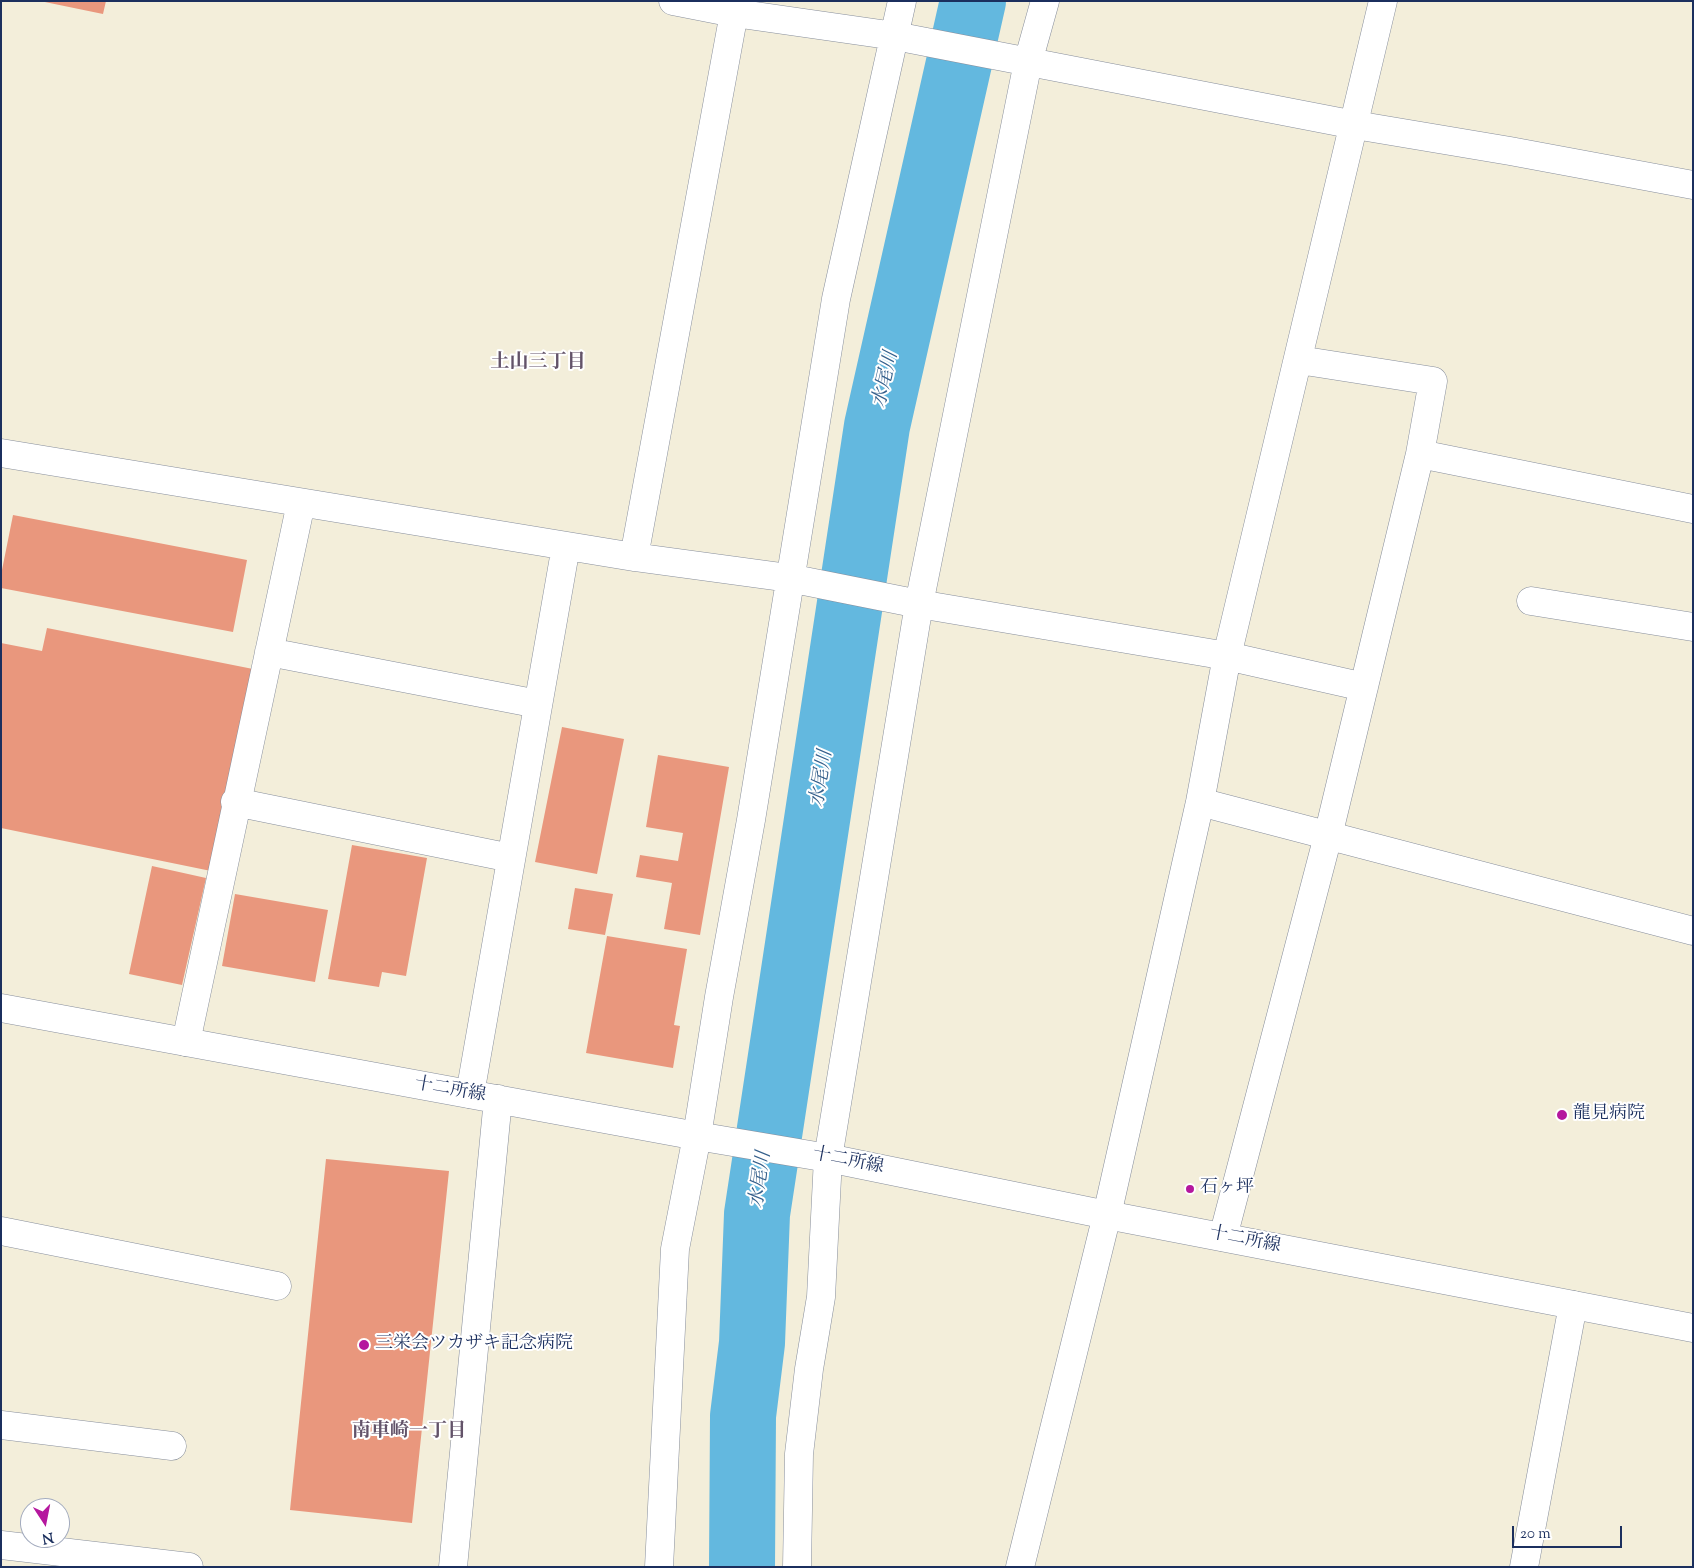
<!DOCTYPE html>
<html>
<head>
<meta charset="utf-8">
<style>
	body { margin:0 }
	#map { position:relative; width:1694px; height:1568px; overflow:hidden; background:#f3eeda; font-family:"Sorts Mill Goudy",serif }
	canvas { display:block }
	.frame { position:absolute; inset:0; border:2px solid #1b2f5e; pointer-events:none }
	.north { position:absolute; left:20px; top:1498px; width:50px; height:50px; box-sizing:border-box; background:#fff; border:1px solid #a4acbf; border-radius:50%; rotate:169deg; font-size:14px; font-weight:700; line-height:20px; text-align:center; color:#1b2f5e }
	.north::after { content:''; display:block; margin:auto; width:18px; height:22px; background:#b5179e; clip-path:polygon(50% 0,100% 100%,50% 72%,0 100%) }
	.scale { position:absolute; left:1512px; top:1526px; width:110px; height:22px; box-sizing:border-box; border:2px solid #1b2f5e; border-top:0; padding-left:6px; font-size:15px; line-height:18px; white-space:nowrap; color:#1b2f5e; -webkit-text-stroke:4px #fff; paint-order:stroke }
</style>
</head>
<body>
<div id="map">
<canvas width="1694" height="1568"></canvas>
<div class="frame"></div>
<div class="north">N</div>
<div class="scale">20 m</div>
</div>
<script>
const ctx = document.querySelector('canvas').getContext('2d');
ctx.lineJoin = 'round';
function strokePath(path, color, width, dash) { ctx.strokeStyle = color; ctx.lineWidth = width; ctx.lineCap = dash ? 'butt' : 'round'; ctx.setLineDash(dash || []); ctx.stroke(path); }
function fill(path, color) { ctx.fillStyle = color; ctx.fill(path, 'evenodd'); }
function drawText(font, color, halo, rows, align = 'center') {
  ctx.font = font + ' "Sorts Mill Goudy","Noto Serif JP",serif'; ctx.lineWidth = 4; ctx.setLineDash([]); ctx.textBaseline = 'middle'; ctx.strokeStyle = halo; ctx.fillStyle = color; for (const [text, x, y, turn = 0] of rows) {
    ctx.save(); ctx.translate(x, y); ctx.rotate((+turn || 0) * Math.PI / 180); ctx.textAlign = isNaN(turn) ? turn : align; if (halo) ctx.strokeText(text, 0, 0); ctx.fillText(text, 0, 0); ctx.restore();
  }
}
strokePath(new Path2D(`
	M742 1567 743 1416 752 1343 757 1214 877 426 973 1`), '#63b8df', 66);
fill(new Path2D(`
	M40 1H106L103 14Z
	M13 515 247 560 233 632 1 588V575Z
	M47 628 253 669 211 871 1 828V643L42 651Z
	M562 727 624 739 597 874 535 862Z
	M658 755 729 767 700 935 664 929 672 883 636 877 640 855 678 861 683 833 646 827Z
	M352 845 427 858 406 976 382 972 379 987 328 979Z
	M152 866 206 878 182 985 129 974Z
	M575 888 613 894 605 935 568 929Z
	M235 894 328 910 315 982 222 966Z
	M607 936 687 949 674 1025 680 1026 673 1068 586 1053Z
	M326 1159 449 1171 412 1523 290 1510Z`), '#e9977d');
const minor = new Path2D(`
	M673 1 734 13 895 36 1355 125 1510 151 1693 185
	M1 453 634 557 789 578 919 604 1227 656 1364 687
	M1420 454 1693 509
	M634 557 734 13
	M1531 601 1693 627
	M269 652 538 704
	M235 802 511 858
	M1200 802 1693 931
	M186 1042 301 503
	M470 1094 566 546
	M1 1231 277 1286
	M1223 1237 1328 836 1420 454 1433 381 1299 360
	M1 1425 172 1446
	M1 1545 189 1567
	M659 1567 675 1249 697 1136 719 997 751 820 836 299 902 1
	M797 1567 799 1454 809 1369 821 1297 828 1158 919 604 1028 62 1045 1
	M1020 1567 1107 1215 1200 802 1227 656 1383 1
	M1524 1567 1573 1305`);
const tertiary = new Path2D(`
	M1 1008 697 1136 828 1158 1107 1215 1693 1328
	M453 1567 498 1099`);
strokePath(minor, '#878e9c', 29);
strokePath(tertiary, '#878e9c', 29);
strokePath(minor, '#fff', 28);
strokePath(tertiary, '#fff', 28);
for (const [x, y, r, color] of [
	[1562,1115,6,"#b5179e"],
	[1190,1189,5,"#b5179e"],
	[364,1345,6,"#b5179e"]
]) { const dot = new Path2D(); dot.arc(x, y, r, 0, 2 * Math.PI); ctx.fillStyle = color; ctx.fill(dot); strokePath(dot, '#fff', 2); }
drawText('18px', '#1b2f5e', '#fff', [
	["十二所線",450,1091,10],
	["十二所線",848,1162,11],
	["十二所線",1245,1241,11]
]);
drawText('18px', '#1b2f5e', '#fff', [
	["龍見病院",1573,1115],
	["石ヶ坪",1200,1189],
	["三栄会ツカザキ記念病院",375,1345]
], 'left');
drawText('bold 19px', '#635369', '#fff', [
	["土山三丁目",538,364],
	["南車崎一丁目",409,1433]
]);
drawText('italic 19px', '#345f8b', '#fff', [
	["水尾川",887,380,-77],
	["水尾川",823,779,-81],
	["水尾川",762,1180,-82]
]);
</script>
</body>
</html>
